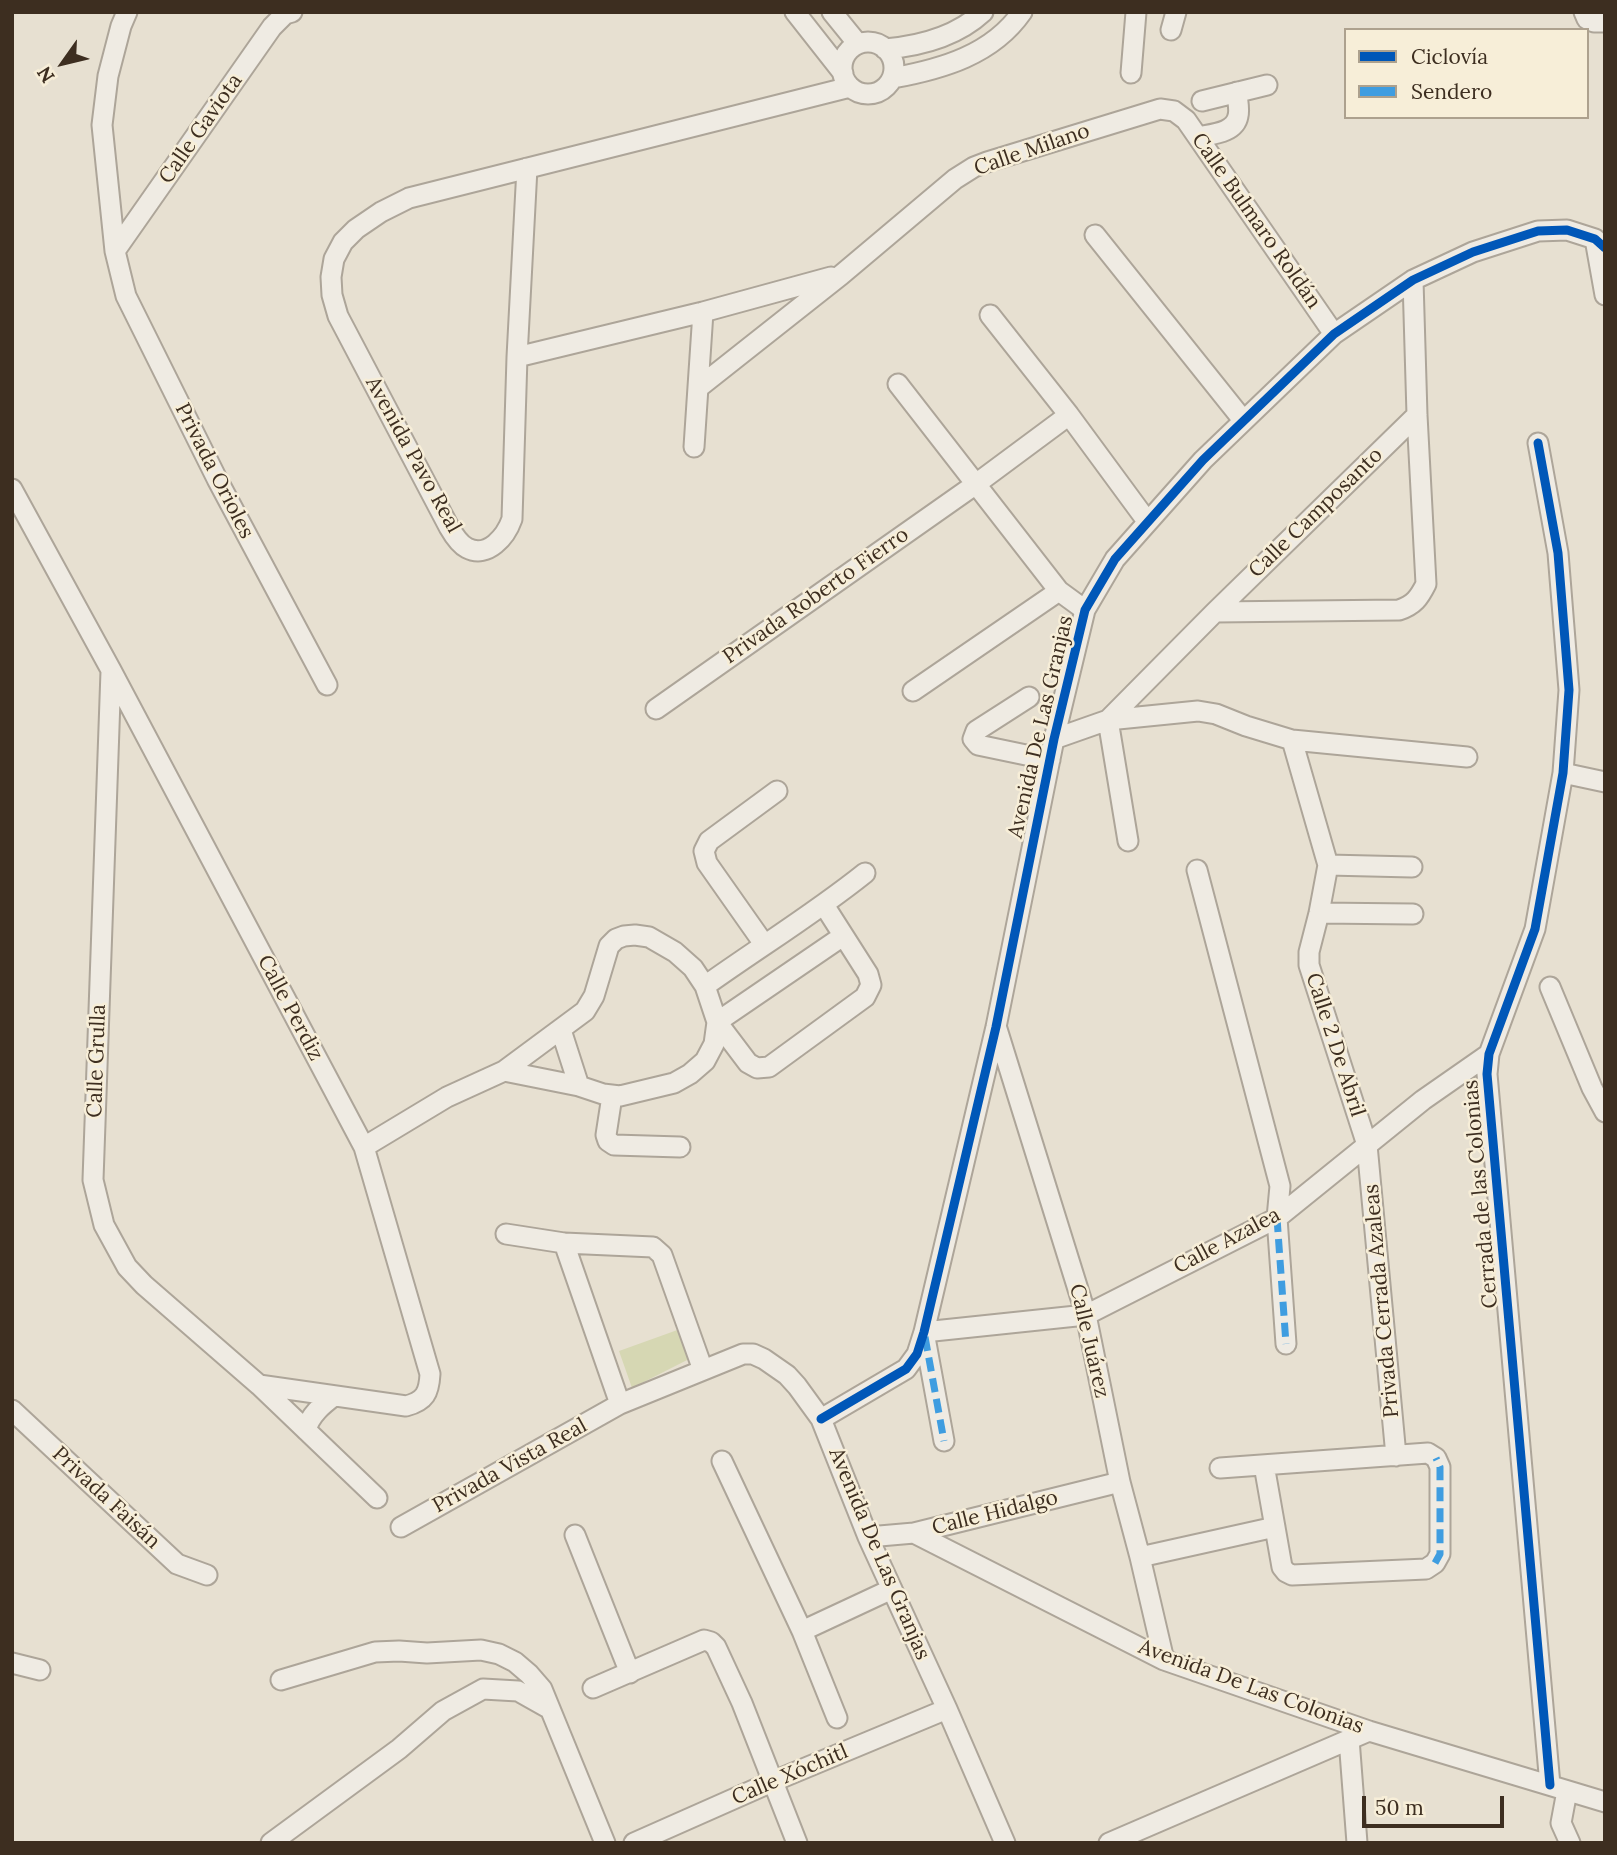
<!DOCTYPE html>
<html>
<head>
<meta charset="utf-8">
<style>
	body { margin:0 }
	#map { position:relative; width:1617px; height:1855px; overflow:hidden; background:#e7e0d1; font-family:Lora,serif }
	canvas { display:block }
	.frame { position:absolute; inset:0; border:14px solid #3d2e20; pointer-events:none }
	.legend { position:absolute; left:1344px; top:28px; width:245px; height:91px; box-sizing:border-box; background:#f7eed8; border:2px solid #ada18e; margin:0; padding:9px 12px; list-style:none; font-size:21px; color:#3d2e20 }
	.legend li { display:flex; align-items:center; gap:14px; height:35px }
	.legend b { width:35px; border:2px solid #ada18e }
	.north { position:absolute; left:28px; top:28px; width:70px; height:70px; -webkit-text-stroke:5px #f7eed8; paint-order:stroke; rotate:236deg; font-size:19px; font-weight:700; line-height:28px; text-align:center; color:#3d2e20 }
	.north::after { content:''; display:block; margin:auto; width:24px; height:32px; background:#3d2e20; clip-path:polygon(50% 0,100% 100%,50% 72%,0 100%) }
	.scale { position:absolute; left:1362px; top:1796px; width:142px; height:32px; box-sizing:border-box; border:4px solid #3d2e20; border-top:0; padding-left:9px; font-size:21px; line-height:24px; white-space:nowrap; color:#3d2e20; -webkit-text-stroke:5px #f7eed8; paint-order:stroke }
</style>
</head>
<body>
<div id="map">
<canvas width="1617" height="1855"></canvas>
<div class="frame"></div>
<ul class="legend">
<li><b style="height:9px;background:#0057b8"></b>Ciclovía</li>
<li><b style="height:9px;background:#3f9de0"></b>Sendero</li>
</ul>
<div class="north">N</div>
<div class="scale">50 m</div>
</div>
<script>
const ctx = document.querySelector('canvas').getContext('2d');
ctx.lineJoin = 'round';
function fill(path, color) { ctx.fillStyle = color; ctx.fill(path, 'evenodd'); }
function strokePath(path, color, width, dash) { ctx.strokeStyle = color; ctx.lineWidth = width; ctx.lineCap = dash ? 'butt' : 'round'; ctx.setLineDash(dash || []); ctx.stroke(path); }
function drawText(font, color, halo, rows, align = 'center') {
  ctx.font = font + ' Lora,serif'; ctx.lineWidth = 5; ctx.setLineDash([]); ctx.textBaseline = 'middle'; ctx.strokeStyle = halo; ctx.fillStyle = color; for (const [text, x, y, turn = 0] of rows) {
    ctx.save(); ctx.translate(x, y); ctx.rotate((+turn || 0) * Math.PI / 180); ctx.textAlign = isNaN(turn) ? turn : align; if (halo) ctx.strokeText(text, 0, 0); ctx.fillText(text, 0, 0); ctx.restore();
  }
}
fill(new Path2D(`
	M683 1328 693 1357 632 1388 619 1351Z`), '#d6d7b3');
const minor = new Path2D(`
	M127 12 121 26 108 76 102 125 115 251 126 296 217 479 327 685
	M795 12 843 73
	M832 12 858 44
	M1584 12 1587 19 1594 22H1605
	M1171 30 1176 12
	M842 68a26 26 0 1 1 52 0a26 26 0 1 1-52 0Z
	M885 49C921 46 956 37 983 12
	M1131 73 1136 12
	M893 78C942 69 992 55 1022 12
	M1202 101 1267 85
	M1198 137C1212 134 1235 133 1238 116 1240 109 1237 99 1237 92
	M527 168 517 357 512 519C506 536 488 559 467 548 459 544 453 534 449 527L338 316 332 295 331 277 334 259 343 242 356 229 381 212 409 198 850 87
	M1095 235 1243 420
	M1595 239 1605 295
	M115 251 272 27 285 14 292 12
	M990 315 1069 415 1147 521
	M517 357 703 312 831 277
	M898 384 1059 591 1085 610
	M698 388 841 275 955 179 974 167 987 162 1160 109 1174 111 1186 120 1334 334
	M1538 443 1558 553 1569 690 1563 773 1535 929 1489 1054 1487 1074 1550 1785
	M694 447 703 312
	M12 489 111 670 364 1147 430 1374C429 1393 425 1401 406 1406L259 1385
	M1215 612 1399 610C1414 605 1419 598 1426 584L1417 415 1413 280
	M111 671 93 1180 104 1225 127 1267 144 1285 259 1385 377 1498
	M913 691 1059 591
	M1029 697 976 731 973 739 978 745 1050 760
	M656 709 976 484 1069 415
	M1054 739 1108 720 1198 711 1216 714 1246 726 1292 740 1467 757
	M1292 740 1328 865 1319 913 1309 952V965L1367 1145 1396 1456
	M1563 773 1605 782
	M1128 841 1108 720 1215 612 1417 415
	M1328 865 1412 867
	M1197 870 1280 1186 1277 1218 1286 1344
	M1319 913 1413 914
	M764 944 707 863 704 851 709 841 777 791
	M705 986C758 948 814 914 865 873
	M1550 987 1592 1088 1605 1112
	M717 1022 748 1063 757 1068 769 1067 865 997 871 985 868 974 824 905
	M717 1022 843 936
	M997 1029 1086 1315 1120 1482 1140 1557 1164 1660
	M561 1030 579 1086
	M612 1096 606 1135 608 1141 614 1145 680 1147
	M364 1147 447 1097 504 1071 585 1011 594 996 609 946 616 939 624 936 635 935 649 937 675 952 693 968 705 986 717 1022 714 1044 705 1061 690 1074 674 1083 620 1096 603 1094 579 1086 504 1071
	M506 1234 564 1243 653 1247 662 1255 703 1370
	M564 1243 620 1404
	M12 1410 177 1564 207 1575
	M821 1419 906 1369 917 1354 924 1332 996 1027 1054 739 1085 610 1115 559 1203 460 1334 334 1413 280 1473 252 1538 231 1567 230 1595 239 1605 248
	M306 1430C310 1415 322 1405 334 1396
	M944 1441 924 1332 1086 1315 1277 1218 1423 1100 1489 1054
	M722 1461 802 1631 892 1589
	M1220 1468 1428 1453 1436 1458 1440 1467V1554L1435 1563 1426 1569 1292 1575 1286 1572 1282 1567 1264 1465
	M401 1527 620 1404 743 1354H753L764 1359 787 1375 797 1386 821 1419 868 1537 947 1709 1005 1843
	M914 1533 1164 1660 1369 1731 1605 1802
	M575 1535 630 1673
	M868 1537 914 1533 1120 1482
	M1140 1557 1275 1527
	M802 1631 837 1718
	M12 1663 40 1670
	M281 1680 375 1652 399 1651 427 1653 481 1650 499 1654 515 1662 529 1674 542 1689 605 1843
	M593 1688 704 1640 711 1642 716 1647 742 1703 797 1843
	M1349 1739 1357 1843
	M1567 1791 1561 1823 1570 1843
	M271 1843 399 1749 443 1711 483 1689 518 1691 550 1709
	M634 1843 774 1781 947 1709
	M1109 1843 1369 1731`);
strokePath(minor, '#ada599', 23);
strokePath(minor, '#efebe3', 19);
strokePath(new Path2D(`
	M1277 1218 1286 1344
	M925 1337 944 1441
	M1435 1563 1440 1554V1467L1436 1458`), '#3f9de0', 7, [14, 7]);
strokePath(new Path2D(`
	M1538 443 1558 553 1569 690 1563 773 1535 929 1489 1054 1487 1074 1550 1785
	M821 1419 906 1369 917 1354 924 1332 996 1027 1054 739 1085 610 1115 559 1203 460 1334 334 1413 280 1473 252 1538 231 1567 230 1595 239 1605 248`), '#0057b8', 9);
drawText('21px', '#3d2e20', '#f7eed8', [
	["Calle Gaviota",201,129,-55],
	["Calle Milano",1032,150,-19],
	["Calle Bulmaro Roldán",1256,221,55],
	["Avenida Pavo Real",413,455,61],
	["Privada Orioles",214,471,63],
	["Calle Camposanto",1316,513,-44],
	["Privada Roberto Fierro",816,596,-35],
	["Avenida De Las Granjas",1041,727,-77],
	["Calle Perdiz",290,1008,62],
	["Calle 2 De Abril",1335,1045,72],
	["Calle Grulla",97,1061,-88],
	["Cerrada de las Colonias",1481,1194,-95],
	["Calle Azalea",1227,1241,-28],
	["Privada Cerrada Azaleas",1382,1301,-95],
	["Calle Juárez",1089,1341,77],
	["Privada Vista Real",510,1466,-29],
	["Privada Faisán",106,1498,43],
	["Calle Hidalgo",995,1513,-14],
	["Avenida De Las Granjas",879,1554,67],
	["Avenida De Las Colonias",1251,1687,20],
	["Calle Xóchitl",790,1775,-23]
]);
</script>
</body>
</html>
